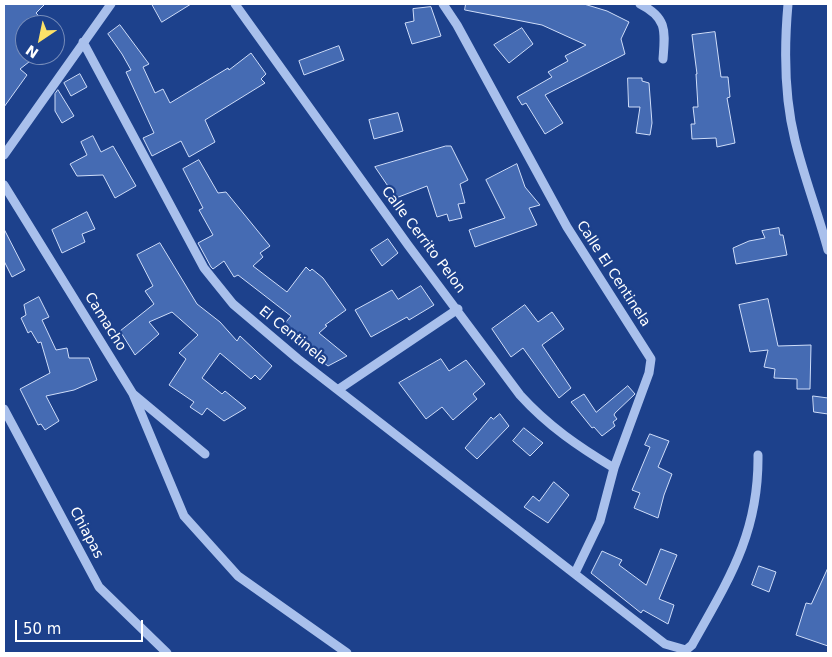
<!DOCTYPE html>
<html>
<head>
<meta charset="utf-8">
<style>
	body { margin:0 }
	#map { position:relative; width:832px; height:657px; overflow:hidden; background:#1d418c; font-family:"DejaVu Sans",sans-serif }
	canvas { display:block }
	.frame { position:absolute; inset:0; border:5px solid #fff; pointer-events:none }
	.north { position:absolute; left:15px; top:15px; width:50px; height:50px; box-sizing:border-box; background:#1d418c; border:1px solid #778dba; border-radius:50%; rotate:214deg; font-size:14px; font-weight:700; line-height:20px; text-align:center; color:#fff }
	.north::after { content:''; display:block; margin:auto; width:18px; height:22px; background:#fce168; clip-path:polygon(50% 0,100% 100%,50% 72%,0 100%) }
	.scale { position:absolute; left:15px; top:620px; width:128px; height:22px; box-sizing:border-box; border:2px solid #fff; border-top:0; padding-left:6px; font-size:15px; line-height:18px; white-space:nowrap; color:#fff; -webkit-text-stroke:4px #1d418c; paint-order:stroke }
</style>
</head>
<body>
<div id="map">
<canvas width="832" height="657"></canvas>
<div class="frame"></div>
<div class="north">N</div>
<div class="scale">50 m</div>
</div>
<script>
const ctx = document.querySelector('canvas').getContext('2d');
ctx.lineJoin = 'round';
function fill(path, color) { ctx.fillStyle = color; ctx.fill(path, 'evenodd'); }
function strokePath(path, color, width, dash) { ctx.strokeStyle = color; ctx.lineWidth = width; ctx.lineCap = dash ? 'butt' : 'round'; ctx.setLineDash(dash || []); ctx.stroke(path); }
function drawText(font, color, halo, rows, align = 'center') {
  ctx.font = font + ' "DejaVu Sans",sans-serif'; ctx.lineWidth = 4.5; ctx.setLineDash([]); ctx.textBaseline = 'middle'; ctx.strokeStyle = halo; ctx.fillStyle = color; for (const [text, x, y, turn = 0] of rows) {
    ctx.save(); ctx.translate(x, y); ctx.rotate((+turn || 0) * Math.PI / 180); ctx.textAlign = isNaN(turn) ? turn : align; if (halo) ctx.strokeText(text, 0, 0); ctx.fillText(text, 0, 0); ctx.restore();
  }
}
const building = new Path2D(`
	M4 4H45L36 13 47 25H25V35L18 40 25 48V55H32L34 58 20 69 27 75 4 107Z
	M152 4H191L162 22Z
	M466 4H584L607 11 629 22 621 39 625 54 545 95 563 123 545 134 526 103 522 105 517 97 552 77 548 72 568 61 565 56 586 45 542 25 465 10Z
	M431 7 441 36 412 44 405 23 414 21 413 9Z
	M120 25 149 64 143 67 155 93 163 89 170 103 228 68 229 70 251 53 266 74 261 79 265 83 205 120 215 142 189 157 181 141 152 156 143 138 154 133 126 72 131 70 122 54 108 34Z
	M522 28 533 44 509 63 494 45Z
	M715 32 721 77H728L730 97 727 98 735 143 717 147 716 138 692 139 691 124H695L693 107H698L696 74H697L692 35Z
	M339 46 344 60 304 75 299 61Z
	M80 74 87 87 71 96 64 83Z
	M628 78H642V81L649 83 652 123 650 135 636 133 640 107H629Z
	M58 90 74 116 62 123 55 111V94Z
	M398 113 403 131 374 139 369 120Z
	M93 136 101 152 113 146 136 186 115 198 103 175 77 176 70 164 87 155 81 142Z
	M446 146H451L468 180 460 184 465 203 458 204 462 218 449 221 447 214 437 217 427 186 396 198 375 167Z
	M199 160 218 193 226 192 270 246 260 253 263 257 253 266 287 292 306 267 310 271 312 269 323 278 346 310 325 325 327 326 319 333 347 356 328 366 281 328 291 316 238 275 234 277 224 261 213 269 211 267 198 243 213 235 199 210 203 208 183 169Z
	M517 164 525 187 540 205 529 208 537 225 475 247 469 230 505 218 486 180Z
	M87 212 95 229 82 234 85 242 62 253 52 230Z
	M779 228 780 235H783L787 255 736 264 733 248 749 241 765 238 762 231Z
	M4 229 25 270 12 277 4 261Z
	M388 239 398 253 382 266 371 250Z
	M160 243 197 304 220 322 237 341 240 336 272 366 260 380 255 375 251 379 220 353 202 378 222 394 225 391 246 408 224 421 207 408 202 415 190 407 194 402 169 385 186 359 179 353 198 335 172 312 149 322 159 334 135 355 120 331 154 304 145 291 153 286 137 255Z
	M421 286 434 305 409 320 407 317 371 337 355 310 392 290 398 299Z
	M39 297 49 317 42 320 56 350 67 348 69 358H89L97 380 74 390 46 396 59 421 45 430 41 424 38 425 20 389 50 373 41 342 38 343 31 331 28 333 21 318 26 315 24 305Z
	M768 299 778 346 811 345 810 389H797V379L774 378 775 369 764 367 768 350 750 352 739 305Z
	M525 305 538 322 552 312 564 329 542 345 571 388 559 398 523 348 511 357 492 329Z
	M441 359 449 371 466 360 485 384 473 394 477 399 453 420 442 407 426 419 399 383Z
	M628 386 635 394 615 413 614 415 617 419 613 422 615 426 602 436 594 427 592 428 571 402 584 394 596 412Z
	M813 396 828 398V414L814 412Z
	M500 414 509 426 477 459 465 448 491 417 493 419Z
	M524 428 543 443 530 456 513 441Z
	M650 434 669 441 658 467 672 474 664 495 658 518 634 508 640 493 632 490 650 447 645 445Z
	M554 482 569 495 548 523 524 507 533 496 539 501Z
	M661 549 677 555 659 599 674 605 668 624 643 610 641 613 591 573 602 551 622 560 619 565 646 585Z
	M759 566 776 572 769 592 752 585Z
	M828 568V646L796 635 806 603 811 604Z`);
fill(building, '#456bb3');
strokePath(building, '#cfddf9', 1);
strokePath(new Path2D(`
	M235 4 408 245 520 395C548 426 579 447 614 468
	M443 4 457 25 567 227 651 359 649 373 614 468 600 521 575 573
	M640 4C668 18 665 32 663 59
	M788 4C784 49 784 96 795 140 804 177 818 213 828 250
	M83 42 204 268 233 304 298 359 665 644 686 650 692 645C729 579 759 533 758 455
	M4 155 111 4
	M4 185 133 394 205 454
	M339 389 458 309
	M133 394 184 516 238 576 347 653
	M4 409 99 587 167 653`), '#a9c0ec', 9);
drawText('14px', '#fff', '#1d418c', [
	["Calle Cerrito Pelon",423,240,53],
	["Calle El Centinela",613,274,57],
	["Camacho",105,322,58],
	["El Centinela",293,336,39],
	["Chiapas",86,533,62]
]);
</script>
</body>
</html>
